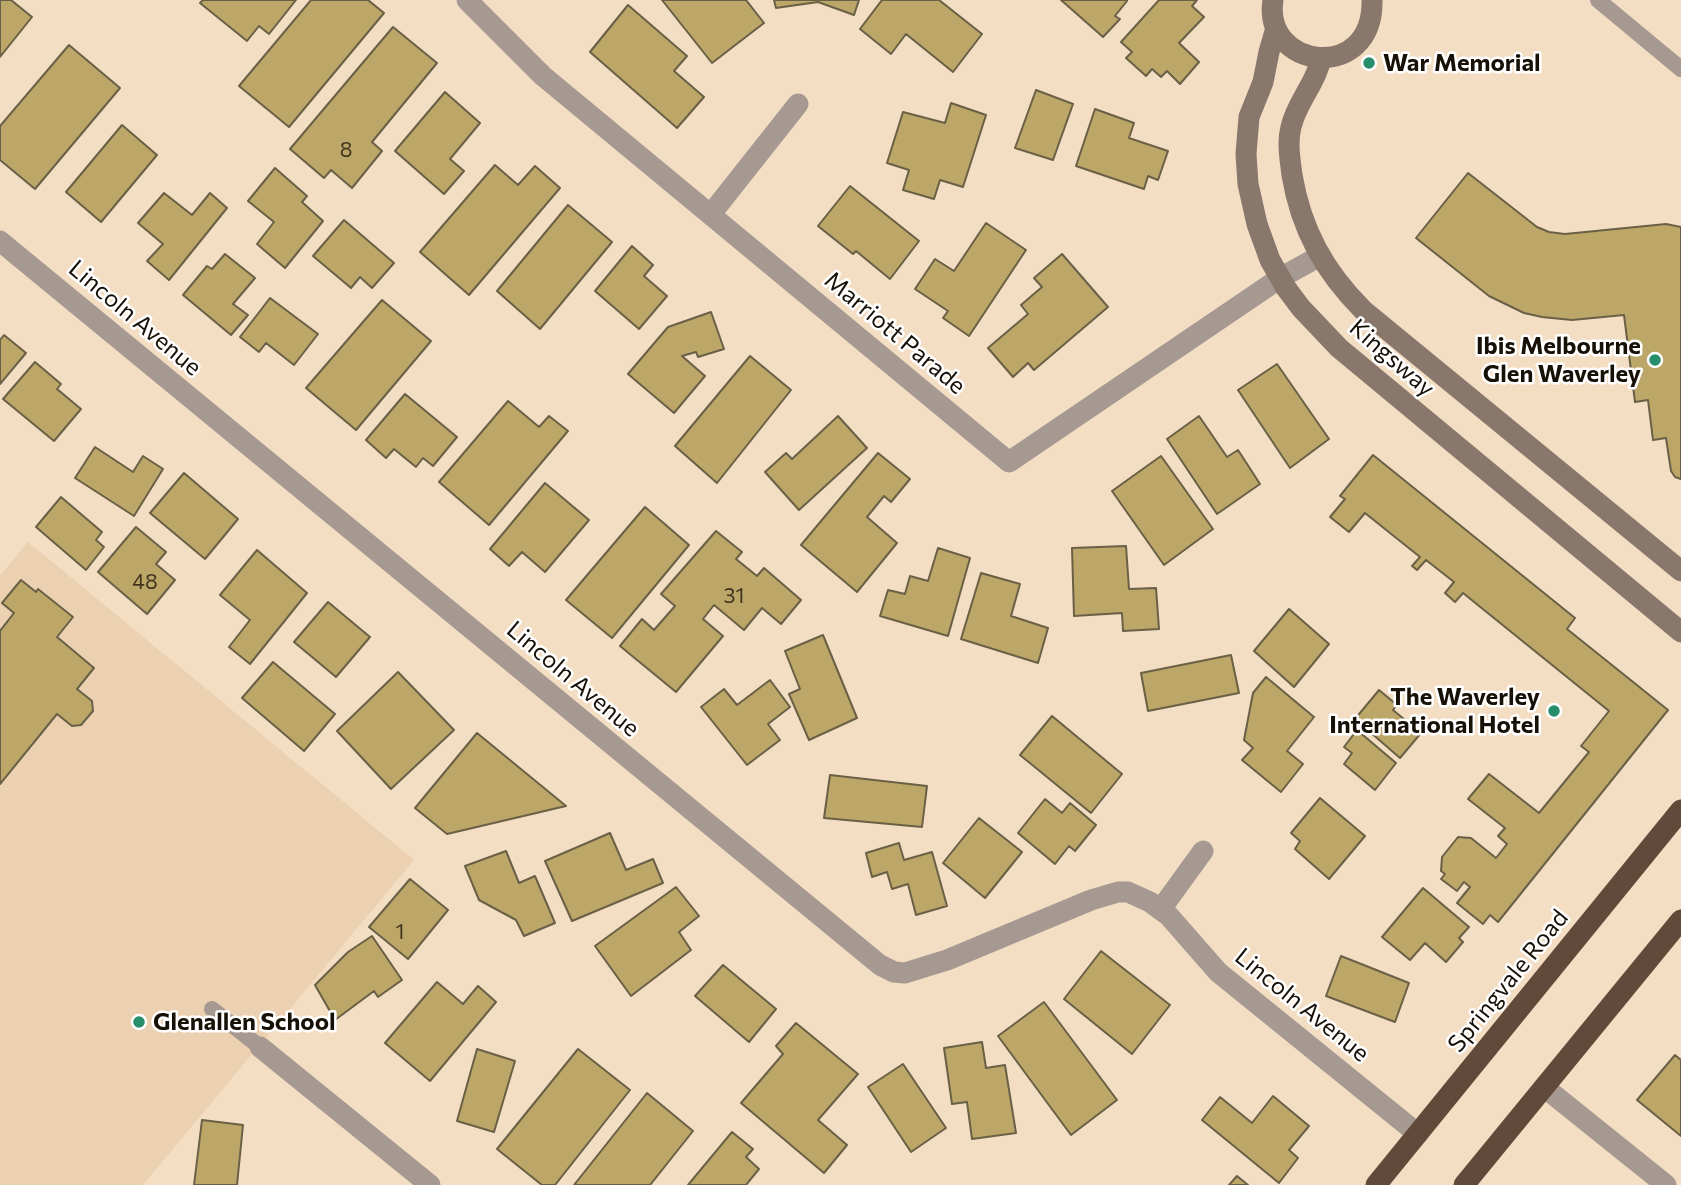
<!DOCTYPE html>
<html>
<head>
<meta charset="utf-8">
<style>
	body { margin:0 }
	canvas { display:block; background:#f3ddc3 }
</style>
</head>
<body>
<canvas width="1681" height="1185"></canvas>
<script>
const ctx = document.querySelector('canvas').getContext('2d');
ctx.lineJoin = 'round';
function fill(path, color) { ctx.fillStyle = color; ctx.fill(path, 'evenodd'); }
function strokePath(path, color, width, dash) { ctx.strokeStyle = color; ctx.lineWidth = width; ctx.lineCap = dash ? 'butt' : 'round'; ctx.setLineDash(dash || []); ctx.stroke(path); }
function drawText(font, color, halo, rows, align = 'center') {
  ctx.font = font + ' Commissioner,sans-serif'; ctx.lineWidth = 5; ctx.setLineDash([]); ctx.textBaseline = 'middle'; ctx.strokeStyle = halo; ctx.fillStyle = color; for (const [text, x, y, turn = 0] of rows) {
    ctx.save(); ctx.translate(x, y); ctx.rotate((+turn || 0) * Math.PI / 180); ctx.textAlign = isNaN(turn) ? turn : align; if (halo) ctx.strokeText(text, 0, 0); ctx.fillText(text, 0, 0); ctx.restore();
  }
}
fill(new Path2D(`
	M28 542 414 860 143 1185H0V576Z`), '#ebd0b2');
const building = new Path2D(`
	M0 0H11L32 17 0 57Z
	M203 0H296L269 34 259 26 247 41 200 3Z
	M311 0H368L384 13 289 127 239 86Z
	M662 0H746L764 23 712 63Z
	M774 0H859L854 15 818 2 776 8Z
	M882 0H939L982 34 953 72 906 34 891 54 860 29Z
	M1061 0H1127V1L1115 16 1120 19 1103 37Z
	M1159 0H1197L1192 6 1204 17 1179 43 1199 62 1180 84 1167 71 1161 77 1152 69 1146 76 1126 58 1132 52 1121 42Z
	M628 5 687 56 674 71 704 97 677 128 590 52Z
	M393 27 437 63 372 142 382 151 352 188 331 170 324 178 290 149Z
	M69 45 120 88 35 189 0 160V126Z
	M1036 90 1073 104 1053 160 1015 148Z
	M445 92 480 123 450 159 464 171 444 194 395 151Z
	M951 103 986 115 963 187 940 180 934 199 903 190 909 170 887 163 903 112 945 123Z
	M1095 109 1134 123 1129 138 1168 151 1158 180 1148 176 1144 189 1076 166Z
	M122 125 157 155 101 222 66 192Z
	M495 165 518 185 535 166 560 188 469 295 420 252Z
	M275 168 307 196 302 202 323 221 285 268 257 244 274 222 248 201Z
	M1468 173 1537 227 1549 232 1565 234 1666 224 1681 227V479L1675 477 1671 471 1666 438 1653 440 1648 400 1635 402 1624 315 1572 320 1542 317 1524 313 1489 296 1416 238Z
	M850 186 919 241 890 279 856 251 853 254 818 226Z
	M164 193 192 215 210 193 227 208 169 280 147 261 163 244 138 223Z
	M568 205 612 242 540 329 497 291Z
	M344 220 394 263 372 288 360 277 351 288 313 256Z
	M986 223 1026 250 969 336 943 318 948 311 915 289 935 259 954 271Z
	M632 246 653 265 644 276 667 296 639 329 595 291Z
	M225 254 255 278 233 304 248 315 231 335 183 295 207 266 212 269Z
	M1062 254 1108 307 1034 370 1028 363 1013 377 988 348 1028 314 1021 305 1042 287 1034 278Z
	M270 298 318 334 294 365 266 343 259 352 240 337Z
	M382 300 431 341 356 430 306 388Z
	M711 312 724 349 698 357 696 352 682 356 705 376 674 413 628 374 668 327Z
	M4 335 26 353 0 384V340Z
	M750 356 791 390 717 483 675 446Z
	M35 362 61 384 57 389 81 409 54 441 3 399Z
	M1277 364 1329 439 1290 468 1238 390Z
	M405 394 457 437 433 466 423 458 416 467 394 449 386 458 366 440Z
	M508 401 539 427 549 416 568 431 489 525 439 482Z
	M838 416 867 448 799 510 765 472 786 453 792 459Z
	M1199 416 1227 457 1238 450 1260 484 1217 514 1167 439Z
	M95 447 133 472 143 456 163 469 134 516 75 478Z
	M878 453 910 479 891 502 884 496 867 517 897 543 857 592 801 545Z
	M1373 455 1575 618 1567 629 1668 710 1498 922 1490 915 1483 924 1457 903 1470 887 1464 882 1457 891 1441 879 1445 874 1441 871 1442 857 1458 837 1471 838 1496 858 1507 844 1498 836 1505 828 1468 799 1489 774 1539 813 1589 752 1581 746 1609 711 1463 593 1455 602 1445 593 1454 582 1426 560 1417 570 1412 566 1420 557 1365 513 1349 532 1330 517 1345 499 1340 496Z
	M1161 456 1213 529 1164 565 1112 491Z
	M184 473 238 519 205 559 150 513Z
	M545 483 589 520 545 572 522 552 509 566 490 549Z
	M61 497 102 532 96 540 104 547 86 570 36 527Z
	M645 507 689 545 612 638 566 600Z
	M136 527 166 552 156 564 175 580 147 614 98 572Z
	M716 531 742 552 736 559 757 576 764 568 801 600 781 624 762 608 744 630 714 605 703 619 723 636 676 692 620 646 642 619 654 630 675 606 661 594Z
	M1126 546 1129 589 1156 588 1159 629 1123 631 1122 613 1074 616 1072 548Z
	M938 548 970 558 948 636 880 616 888 590 905 594 910 576 928 581Z
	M257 550 307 593 250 664 229 647 250 620 220 595Z
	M981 573 1020 584 1011 616 1048 628 1038 663 961 639Z
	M21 580 36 592 38 589 73 617 57 637 94 668 77 689 92 701 93 711 81 725 72 726 57 714 0 784V631L14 613 2 603Z
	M328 602 370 637 336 677 294 642Z
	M1289 609 1329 644 1294 687 1254 651Z
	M823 635 857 718 809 740 789 694 800 689 785 651Z
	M1231 655 1239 693 1148 711 1141 673Z
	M273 662 335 714 304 751 242 698Z
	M398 672 454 730 391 789 337 731Z
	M1266 677 1314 717 1287 751 1303 764 1281 792 1242 760 1253 748 1244 740 1253 693Z
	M770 680 790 707 768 724 780 740 747 765 701 707 724 689 737 705Z
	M1379 690 1397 705 1393 710 1421 733 1400 758 1355 719Z
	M1052 716 1122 774 1091 813 1020 755Z
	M1357 730 1396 763 1375 790 1344 764 1352 753 1344 747Z
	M477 733 566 806 447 834 415 808Z
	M830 775 927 786 922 827 824 818Z
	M1320 798 1365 836 1329 879 1295 849 1300 841 1291 833Z
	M1045 799 1062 813 1070 803 1096 825 1075 851 1069 846 1055 864 1018 833Z
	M979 818 1022 852 985 898 943 863Z
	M610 833 626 870 653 859 663 883 572 921 545 861Z
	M899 843 904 860 932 852 947 906 916 915 908 884 892 889 887 872 872 877 866 853Z
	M506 851 519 883 535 876 555 923 524 936 516 920 479 900 465 866Z
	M410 879 448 910 408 959 369 927Z
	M676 887 699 916 679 932 691 950 631 996 595 946Z
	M1423 888 1469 927 1459 938 1463 942 1446 962 1425 943 1410 960 1382 937Z
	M372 936 402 980 378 997 374 991 335 1020 315 985 348 952Z
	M1101 951 1170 1005 1132 1054 1064 999Z
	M1341 956 1409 983 1395 1022 1326 996Z
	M723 965 776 1009 749 1042 695 996Z
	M437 982 463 1004 478 986 496 1002 430 1081 385 1043Z
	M1044 1002 1117 1100 1071 1135 998 1036Z
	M796 1023 858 1074 818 1120 847 1145 824 1173 741 1103 783 1054 776 1046Z
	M982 1042 986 1068 1005 1065 1016 1133 972 1139 967 1102 952 1104 944 1048Z
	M477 1049 515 1061 494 1132 457 1121Z
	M578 1049 630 1090 555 1185H542L497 1149Z
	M1675 1055 1681 1060V1136L1637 1100Z
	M903 1064 946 1128 911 1152 868 1087Z
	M647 1093 693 1131 650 1185H574Z
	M1273 1096 1309 1126 1289 1150 1298 1158 1279 1183 1202 1120 1220 1097 1252 1123Z
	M202 1120 243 1125 237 1185H194Z
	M732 1132 753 1149 746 1157 759 1169 746 1185H688Z
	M1237 1176 1248 1185H1229Z`);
fill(building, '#bca668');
strokePath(building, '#6a6046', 2);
strokePath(new Path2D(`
	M1598 0 1681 69
	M212 1009 260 1047`), '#a69992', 16);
strokePath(new Path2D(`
	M467 0 543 76 1009 462 1280 278 1320 256
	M711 214 798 104
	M0 241 880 965 894 972 905 973 921 968 947 960 1091 900 1118 892H1128L1150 902 1169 916 1218 972 1418 1134
	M1161 909 1203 851
	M260 1047 430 1185
	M1544 1087 1666 1185`), '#a69992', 21);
strokePath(new Path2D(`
	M1273 0C1262 69 1374 84 1372 0
	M1276 28 1269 52 1263 82 1249 117 1246 154 1248 184 1257 224 1270 260 1286 288 1301 308 1339 348 1681 632
	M1322 58C1319 65 1317 72 1314 78 1306 95 1295 109 1291 127 1287 142 1290 159 1292 175 1301 229 1324 271 1363 310L1681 571`), '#89776c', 21);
strokePath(new Path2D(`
	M1376 1185 1681 810
	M1464 1185 1681 920`), '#624a3a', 21);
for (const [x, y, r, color] of [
	[1369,63,7,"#268e6b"],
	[1655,360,7,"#268e6b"],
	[1554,711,7,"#268e6b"],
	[139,1022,7,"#268e6b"]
]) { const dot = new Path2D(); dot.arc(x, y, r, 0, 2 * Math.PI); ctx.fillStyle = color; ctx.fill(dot); strokePath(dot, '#fff', 2.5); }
drawText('21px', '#40361f', null, [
	["8",346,150],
	["48",145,582],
	["31",734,596],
	["1",400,932]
]);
drawText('bold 24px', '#171007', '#fff', [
	["War Memorial",1383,63],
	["Ibis Melbourne",1641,346,"right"],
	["Glen Waverley",1641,374,"right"],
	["The Waverley",1540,697,"right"],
	["International Hotel",1540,725,"right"],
	["Glenallen School",153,1022]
], 'left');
drawText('24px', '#171007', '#fff', [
	["Lincoln Avenue",135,318,40],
	["Marriott Parade",895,333,40],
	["Kingsway",1392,358,41],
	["Lincoln Avenue",573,679,40],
	["Springvale Road",1508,981,-51],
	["Lincoln Avenue",1302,1005,39]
]);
</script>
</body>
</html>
